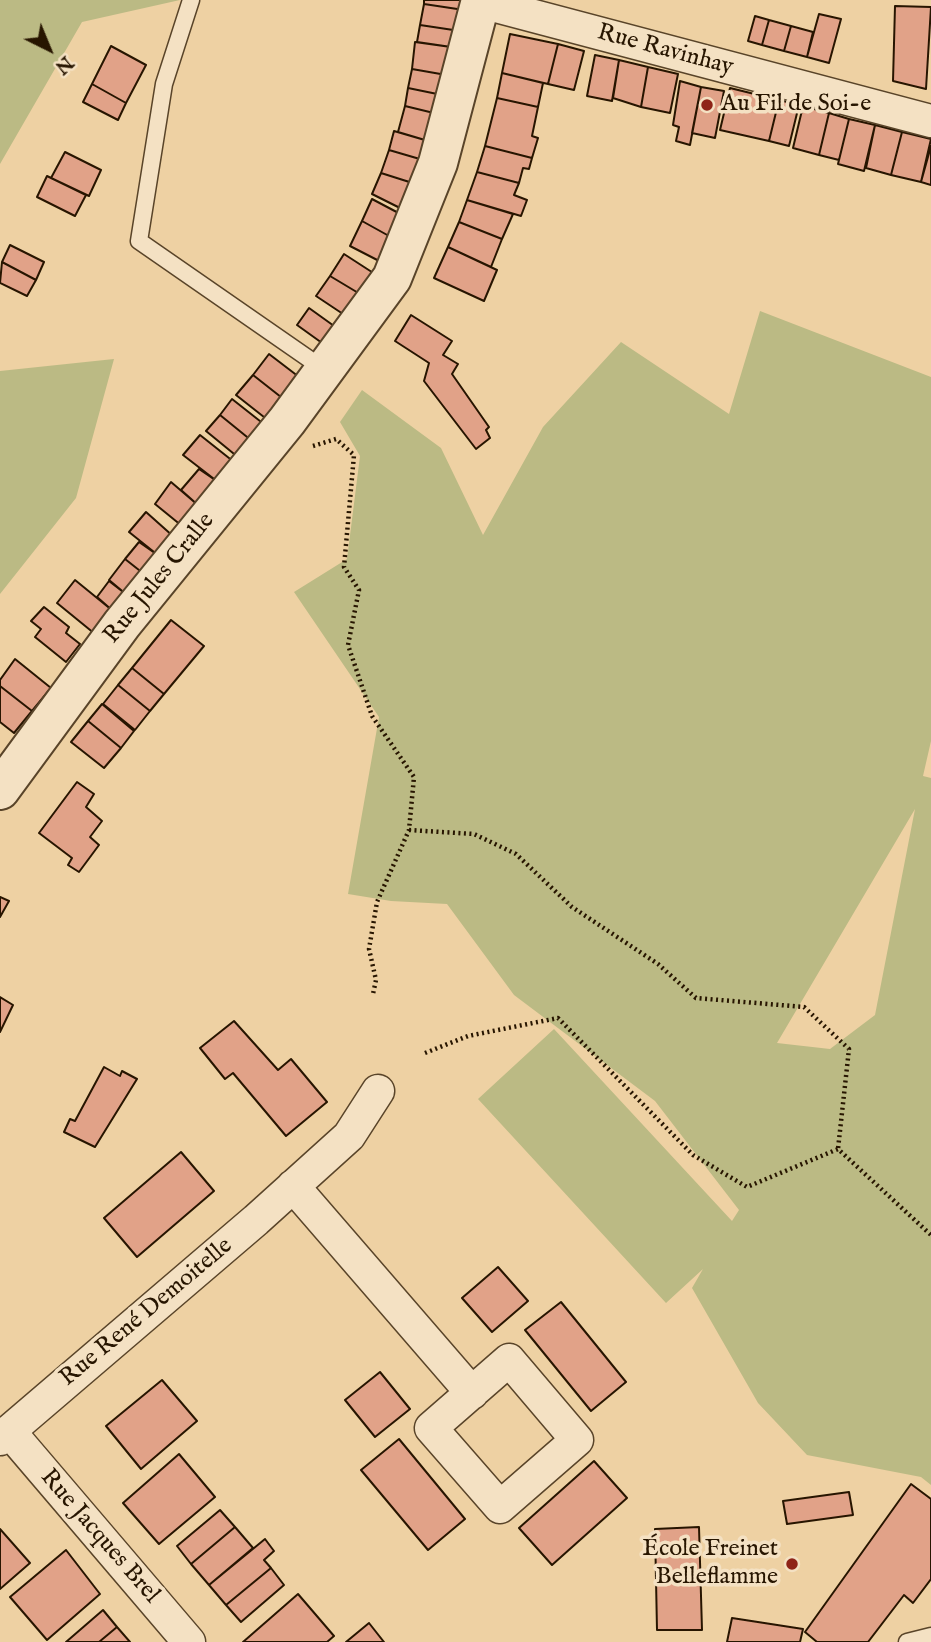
<!DOCTYPE html>
<html>
<head>
<meta charset="utf-8">
<style>
	body { margin:0 }
	#map { position:relative; width:931px; height:1642px; overflow:hidden; background:#eed1a3; font-family:"IM FELL English",serif }
	canvas { display:block }
	.north { position:absolute; left:14px; top:14px; width:70px; height:70px; -webkit-text-stroke:5px #f4e1c3; paint-order:stroke; rotate:137deg; font-size:19px; font-weight:700; line-height:28px; text-align:center; color:#271500 }
	.north::after { content:''; display:block; margin:auto; width:24px; height:32px; background:#271500; clip-path:polygon(50% 0,100% 100%,50% 72%,0 100%) }
</style>
</head>
<body>
<div id="map">
<canvas width="931" height="1642"></canvas>
<div class="north">N</div>
</div>
<script>
const ctx = document.querySelector('canvas').getContext('2d');
ctx.lineJoin = 'round';
function fill(path, color) { ctx.fillStyle = color; ctx.fill(path, 'evenodd'); }
function strokePath(path, color, width, dash) { ctx.strokeStyle = color; ctx.lineWidth = width; ctx.lineCap = dash ? 'butt' : 'round'; ctx.setLineDash(dash || []); ctx.stroke(path); }
function drawText(font, color, halo, rows, align = 'center') {
  ctx.font = font + ' "IM FELL English",serif'; ctx.lineWidth = 7; ctx.setLineDash([]); ctx.textBaseline = 'middle'; ctx.strokeStyle = halo; ctx.fillStyle = color; for (const [text, x, y, turn = 0] of rows) {
    ctx.save(); ctx.translate(x, y); ctx.rotate((+turn || 0) * Math.PI / 180); ctx.textAlign = isNaN(turn) ? turn : align; if (halo) ctx.strokeText(text, 0, 0); ctx.fillText(text, 0, 0); ctx.restore();
  }
}
fill(new Path2D(`
	M0 0H180L82 22 0 164Z
	M760 311 931 377V741L923 776 931 778V1485L921 1477 807 1455 758 1403 692 1288 703 1269 666 1303 478 1099 554 1029 732 1221 739 1210 655 1101 514 995 447 904 391 901 348 894 379 717 294 592 347 559 360 456 340 422 362 390 441 448 483 535 543 427 621 342 729 414ZM915 809 875 1015 830 1049 777 1043Z
	M114 359 76 498 0 594V371Z`), '#bbba84');
const building = new Path2D(`
	M424 0H466L464 10 424 4Z
	M424 4 464 10 460 31 420 25Z
	M895 6 931 7 926 89 893 81Z
	M819 14 841 19 829 63 807 57Z
	M755 16 769 20 762 45 748 41Z
	M769 20 791 26 784 51 762 45Z
	M420 25 460 31 458 48 417 42Z
	M791 26 813 32 807 57 784 51Z
	M510 34 558 44 548 84 502 73Z
	M415 42 458 48 452 76 412 69Z
	M558 44 584 51 574 90 548 84Z
	M111 46 146 65 126 103 92 84Z
	M595 55 619 60 612 101 587 96Z
	M619 60 648 67 641 107 613 98Z
	M648 67 678 74 670 113 641 107Z
	M412 69 452 76 447 96 408 88Z
	M502 73 543 83 538 107 497 98Z
	M680 81 701 87 690 145 676 141 679 127 673 125Z
	M92 84 126 103 118 120 83 102Z
	M701 87 724 91 715 138 692 133Z
	M408 88 447 96 442 115 405 106Z
	M730 88 779 100 769 141 720 130Z
	M497 98 538 107 532 136 538 138 532 158 485 146Z
	M779 100 799 105 789 146 769 141Z
	M405 106 442 115 435 143 398 132Z
	M803 106 829 113 819 155 793 148Z
	M829 113 849 119 839 160 819 155Z
	M849 119 875 125 864 171 838 164Z
	M875 125 902 132 891 175 866 168Z
	M394 131 435 143 430 162 389 150Z
	M902 132 931 139 921 182 891 175Z
	M485 146 532 158 529 169 523 168 519 183 477 172Z
	M931 146V185L921 182Z
	M389 150 430 162 422 186 381 173Z
	M65 152 101 170 89 196 51 178Z
	M477 172 519 183 514 195 527 200 521 216 467 200Z
	M381 173 422 186 410 213 372 194Z
	M47 176 86 195 75 216 37 197Z
	M372 199 408 218 398 241 362 221Z
	M467 200 513 214 502 239 459 222Z
	M362 221 398 241 385 264 350 246Z
	M459 222 502 239 491 267 448 247Z
	M10 245 44 262 36 280 2 262Z
	M448 247 497 270 484 301 434 278Z
	M344 254 378 276 365 297 330 276Z
	M2 262 36 280 27 296 0 283Z
	M330 276 365 297 349 318 316 296Z
	M309 308 341 331 329 348 297 325Z
	M411 315 452 341 443 355 458 364 452 374 489 427 486 430 490 438 476 449 424 381 429 363 395 341Z
	M269 354 303 380 286 401 253 375Z
	M253 375 286 401 269 421 236 395Z
	M232 399 265 425 252 441 220 415Z
	M220 415 252 441 239 458 206 431Z
	M200 435 234 462 218 482 183 455Z
	M199 469 218 482 199 506 181 490Z
	M171 482 199 506 182 526 155 504Z
	M146 512 174 537 159 556 129 532Z
	M139 542 159 556 144 574 125 559Z
	M125 559 144 574 127 595 109 580Z
	M75 580 113 611 95 634 57 603Z
	M109 581 127 595 113 611 97 597Z
	M44 607 69 627 66 633 80 644 66 662 35 637 41 629 31 621Z
	M171 620 204 646 164 694 132 668Z
	M15 659 51 688 32 711 0 686V680Z
	M132 668 164 694 150 711 118 685Z
	M118 685 150 711 135 730 103 704Z
	M0 686 32 711 14 733 0 722Z
	M102 704 134 731 121 748 88 721Z
	M88 721 121 748 104 768 71 742Z
	M77 782 94 794 86 807 102 821 90 837 99 845 79 872 68 865 72 858 39 833Z
	M0 897 9 901 0 917Z
	M0 997 13 1005 0 1032Z
	M234 1021 278 1070 291 1059 327 1102 286 1136 233 1073 225 1079 200 1048Z
	M104 1067 120 1076 122 1071 137 1079 95 1147 64 1132 70 1119 75 1121Z
	M181 1152 214 1191 137 1257 104 1218Z
	M498 1267 528 1301 492 1332 462 1298Z
	M561 1302 626 1382 591 1411 525 1330Z
	M380 1372 410 1409 375 1437 345 1400Z
	M162 1380 197 1421 141 1469 106 1426Z
	M399 1439 465 1519 428 1550 361 1470Z
	M179 1454 215 1497 159 1544 123 1503Z
	M594 1461 627 1498 552 1565 519 1528Z
	M911 1484 931 1499V1579L913 1603 904 1595 868 1642H817L805 1632Z
	M849 1492 853 1515 787 1524 783 1501Z
	M220 1510 235 1527 191 1564 177 1546Z
	M235 1527 253 1548 209 1585 191 1564Z
	M699 1527 702 1630H657L655 1529Z
	M0 1529 30 1563 0 1589Z
	M265 1539 274 1551 264 1560 271 1568 226 1605 209 1585Z
	M66 1550 100 1594 47 1640 10 1597Z
	M271 1568 284 1585 241 1622 226 1605Z
	M298 1594 334 1636 327 1642H243Z
	M103 1610 117 1627 99 1642H66Z
	M732 1618 803 1629 800 1642H727Z
	M369 1623 384 1642H346Z
	M117 1627 130 1642H99Z`);
fill(building, '#e1a288');
strokePath(building, '#271500', 2);
const service = new Path2D(`
	M191 0 164 84 139 241 325 370
	M907 1642 931 1636`);
const minor = new Path2D(`
	M481 2 931 121
	M293 1186 472 1393
	M509 1360 577 1440 500 1507 431 1428Z
	M9 1431 189 1642
	M0 1439 256 1220 349 1136 378 1091`);
const tertiary = new Path2D(`
	M0 790 122 624 287 421 392 278 438 163 481 0`);
strokePath(service, '#594429', 19);
strokePath(minor, '#594429', 35);
strokePath(tertiary, '#594429', 42);
strokePath(new Path2D(`
	M313 446 336 439 354 455 344 567 359 590 348 645 372 716 414 777 409 830 377 902 369 949 376 980 373 994
	M409 830 474 834 516 854 572 907 658 964 696 998 804 1007 849 1049 838 1149
	M425 1053 468 1036 558 1018 693 1155 747 1187 838 1149 931 1235`), '#271500', 4.5, [2, 3.5]);
strokePath(service, '#f4e1c3', 16);
strokePath(minor, '#f4e1c3', 32);
strokePath(tertiary, '#f4e1c3', 38);
for (const [x, y, r, color] of [
	[707,105,7,"#8f2418"],
	[792,1564,7,"#8f2418"]
]) { const dot = new Path2D(); dot.arc(x, y, r, 0, 2 * Math.PI); ctx.fillStyle = color; ctx.fill(dot); strokePath(dot, '#f4e1c3', 2.5); }
drawText('24px', '#271500', '#f4e1c3', [
	["Rue Ravinhay",665,51,15],
	["Rue Jules Cralle",160,579,-51],
	["Rue René Demoitelle",147,1313,-40],
	["Rue Jacques Brel",99,1537,49]
]);
drawText('24px', '#271500', '#f4e1c3', [
	["Au Fil de Soi-e",721,105],
	["École Freinet",778,1550,"right"],
	["Belleflamme",778,1578,"right"]
], 'left');
</script>
</body>
</html>
